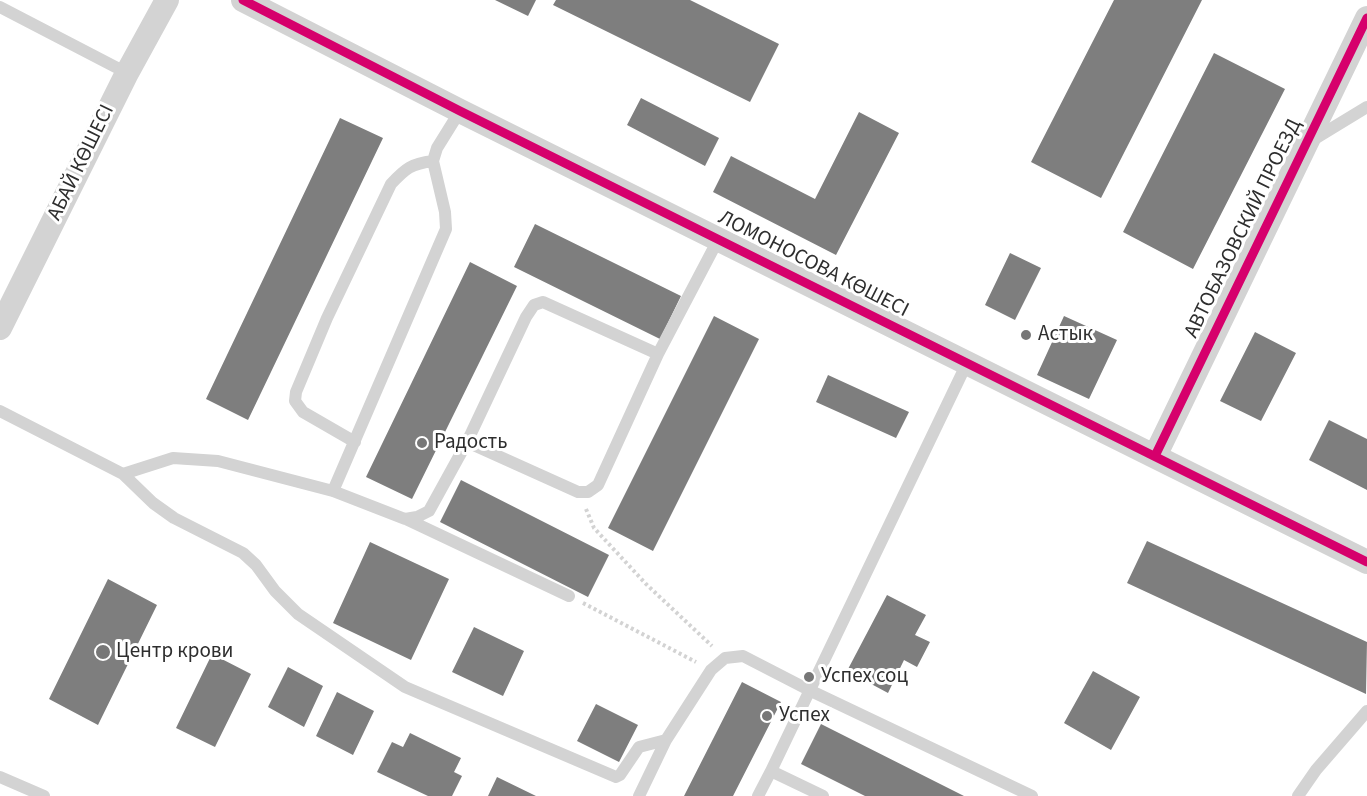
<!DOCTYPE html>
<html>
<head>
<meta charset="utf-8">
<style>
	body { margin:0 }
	canvas { display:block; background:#fff }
</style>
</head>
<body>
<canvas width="1367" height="796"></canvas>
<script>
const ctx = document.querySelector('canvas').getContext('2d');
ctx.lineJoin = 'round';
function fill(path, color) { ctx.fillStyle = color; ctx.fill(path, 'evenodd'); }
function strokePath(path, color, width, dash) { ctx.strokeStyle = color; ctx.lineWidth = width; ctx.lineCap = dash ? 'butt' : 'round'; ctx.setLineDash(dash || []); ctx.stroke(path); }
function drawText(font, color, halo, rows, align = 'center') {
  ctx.font = font + ' "Source Sans 3",sans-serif'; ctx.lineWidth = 6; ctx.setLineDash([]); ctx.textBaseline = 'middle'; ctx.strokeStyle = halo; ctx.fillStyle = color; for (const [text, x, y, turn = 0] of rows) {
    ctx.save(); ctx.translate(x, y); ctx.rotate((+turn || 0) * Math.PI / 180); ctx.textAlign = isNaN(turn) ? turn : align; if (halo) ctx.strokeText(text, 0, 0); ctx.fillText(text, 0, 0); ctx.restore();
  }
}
fill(new Path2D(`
	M495 0H536L528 16Z
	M556 0H690L779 44 750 102 553 5Z
	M1114 0H1202L1101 198 1031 162Z
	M1214 53 1285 89 1193 269 1123 232Z
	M641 98 719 138 705 166 627 125Z
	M859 112 899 133 836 255 713 192 731 156 815 199Z
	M340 118 383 138 248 420 206 399Z
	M535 224 681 296 660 339 514 267Z
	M1010 253 1041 268 1015 320 985 305Z
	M470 262 517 286 412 499 366 477Z
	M714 316 759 339 653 551 608 528Z
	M1064 316 1117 340 1089 399 1037 375Z
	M1255 332 1296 353 1261 421 1220 401Z
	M828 375 909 412 896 438 816 402Z
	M1329 420 1367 439V490L1309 460Z
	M461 480 609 555 588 597 440 522Z
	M1147 541 1367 642 1366 694 1127 583Z
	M370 542 449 579 411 660 333 623Z
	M108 579 157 605 98 725 49 699Z
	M887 595 926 615 915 635 930 642 917 667 904 660 888 693 847 671Z
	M474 627 524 651 503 696 452 672Z
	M212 654 251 674 215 747 176 728Z
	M288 667 323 686 304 727 268 707Z
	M1093 671 1140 697 1111 750 1064 723Z
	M742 682 781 702 733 796H684Z
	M337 692 374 711 353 755 316 736Z
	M596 704 638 725 619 762 577 741Z
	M821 724 964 796H865L801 764Z
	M410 733 461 758 454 772 462 776 452 796H428L377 772 392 742 403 747Z
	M497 777 536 796H488Z`), '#7e7e7e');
strokePath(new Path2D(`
	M586 509 594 528 646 584 712 646
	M583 603 696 662`), '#d3d3d3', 4, [3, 3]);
strokePath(new Path2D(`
	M0 7 127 73
	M1311 141 1367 107
	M0 411 123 474 153 503 174 518 243 553 256 565 275 591 298 614 405 687 616 777 620 775 639 747 666 740
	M355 442 303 412 295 401 296 392 327 318 391 184C406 168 411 164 433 161
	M467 442 578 492H588L598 485 658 354
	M123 474 173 458 218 461 333 491 405 519 417 517 429 511 467 442 526 317 534 305 543 302 658 354 719 238
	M333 491 446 229 445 212 433 161 437 148 460 111
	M406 519 569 596
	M0 777 44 796
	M639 796 666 740 711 670 725 658 743 656 809 690 1032 796
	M758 796 771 771
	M823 796 771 771 967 363
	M1298 796 1316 770 1367 711`), '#d3d3d3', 12);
strokePath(new Path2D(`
	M243 0 460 111 1367 562
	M0 328 127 73 167 0
	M1155 456 1367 18`), '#d3d3d3', 24);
strokePath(new Path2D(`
	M243 0 460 111 1367 562
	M1155 456 1367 18`), '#d6006c', 9);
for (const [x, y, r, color] of [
	[1026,335,6,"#777"],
	[422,443,6,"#777"],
	[103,652,8,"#777"],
	[809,677,6,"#777"],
	[767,716,6,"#777"]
]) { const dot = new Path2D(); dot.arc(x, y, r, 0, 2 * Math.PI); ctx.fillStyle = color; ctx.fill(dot); strokePath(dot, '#fff', 2); }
drawText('21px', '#2e2e2e', '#fff', [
	["АБАЙ КӨШЕСІ",82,163,-64],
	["АВТОБАЗОВСКИЙ ПРОЕЗД",1244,229,-64],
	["ЛОМОНОСОВА КӨШЕСІ",813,265,27]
]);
drawText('21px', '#2e2e2e', '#fff', [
	["Астык",1038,335],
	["Радость",434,443],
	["Центр крови",116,652],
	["Успех соц",821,677],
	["Успех",779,716]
], 'left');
</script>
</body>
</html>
